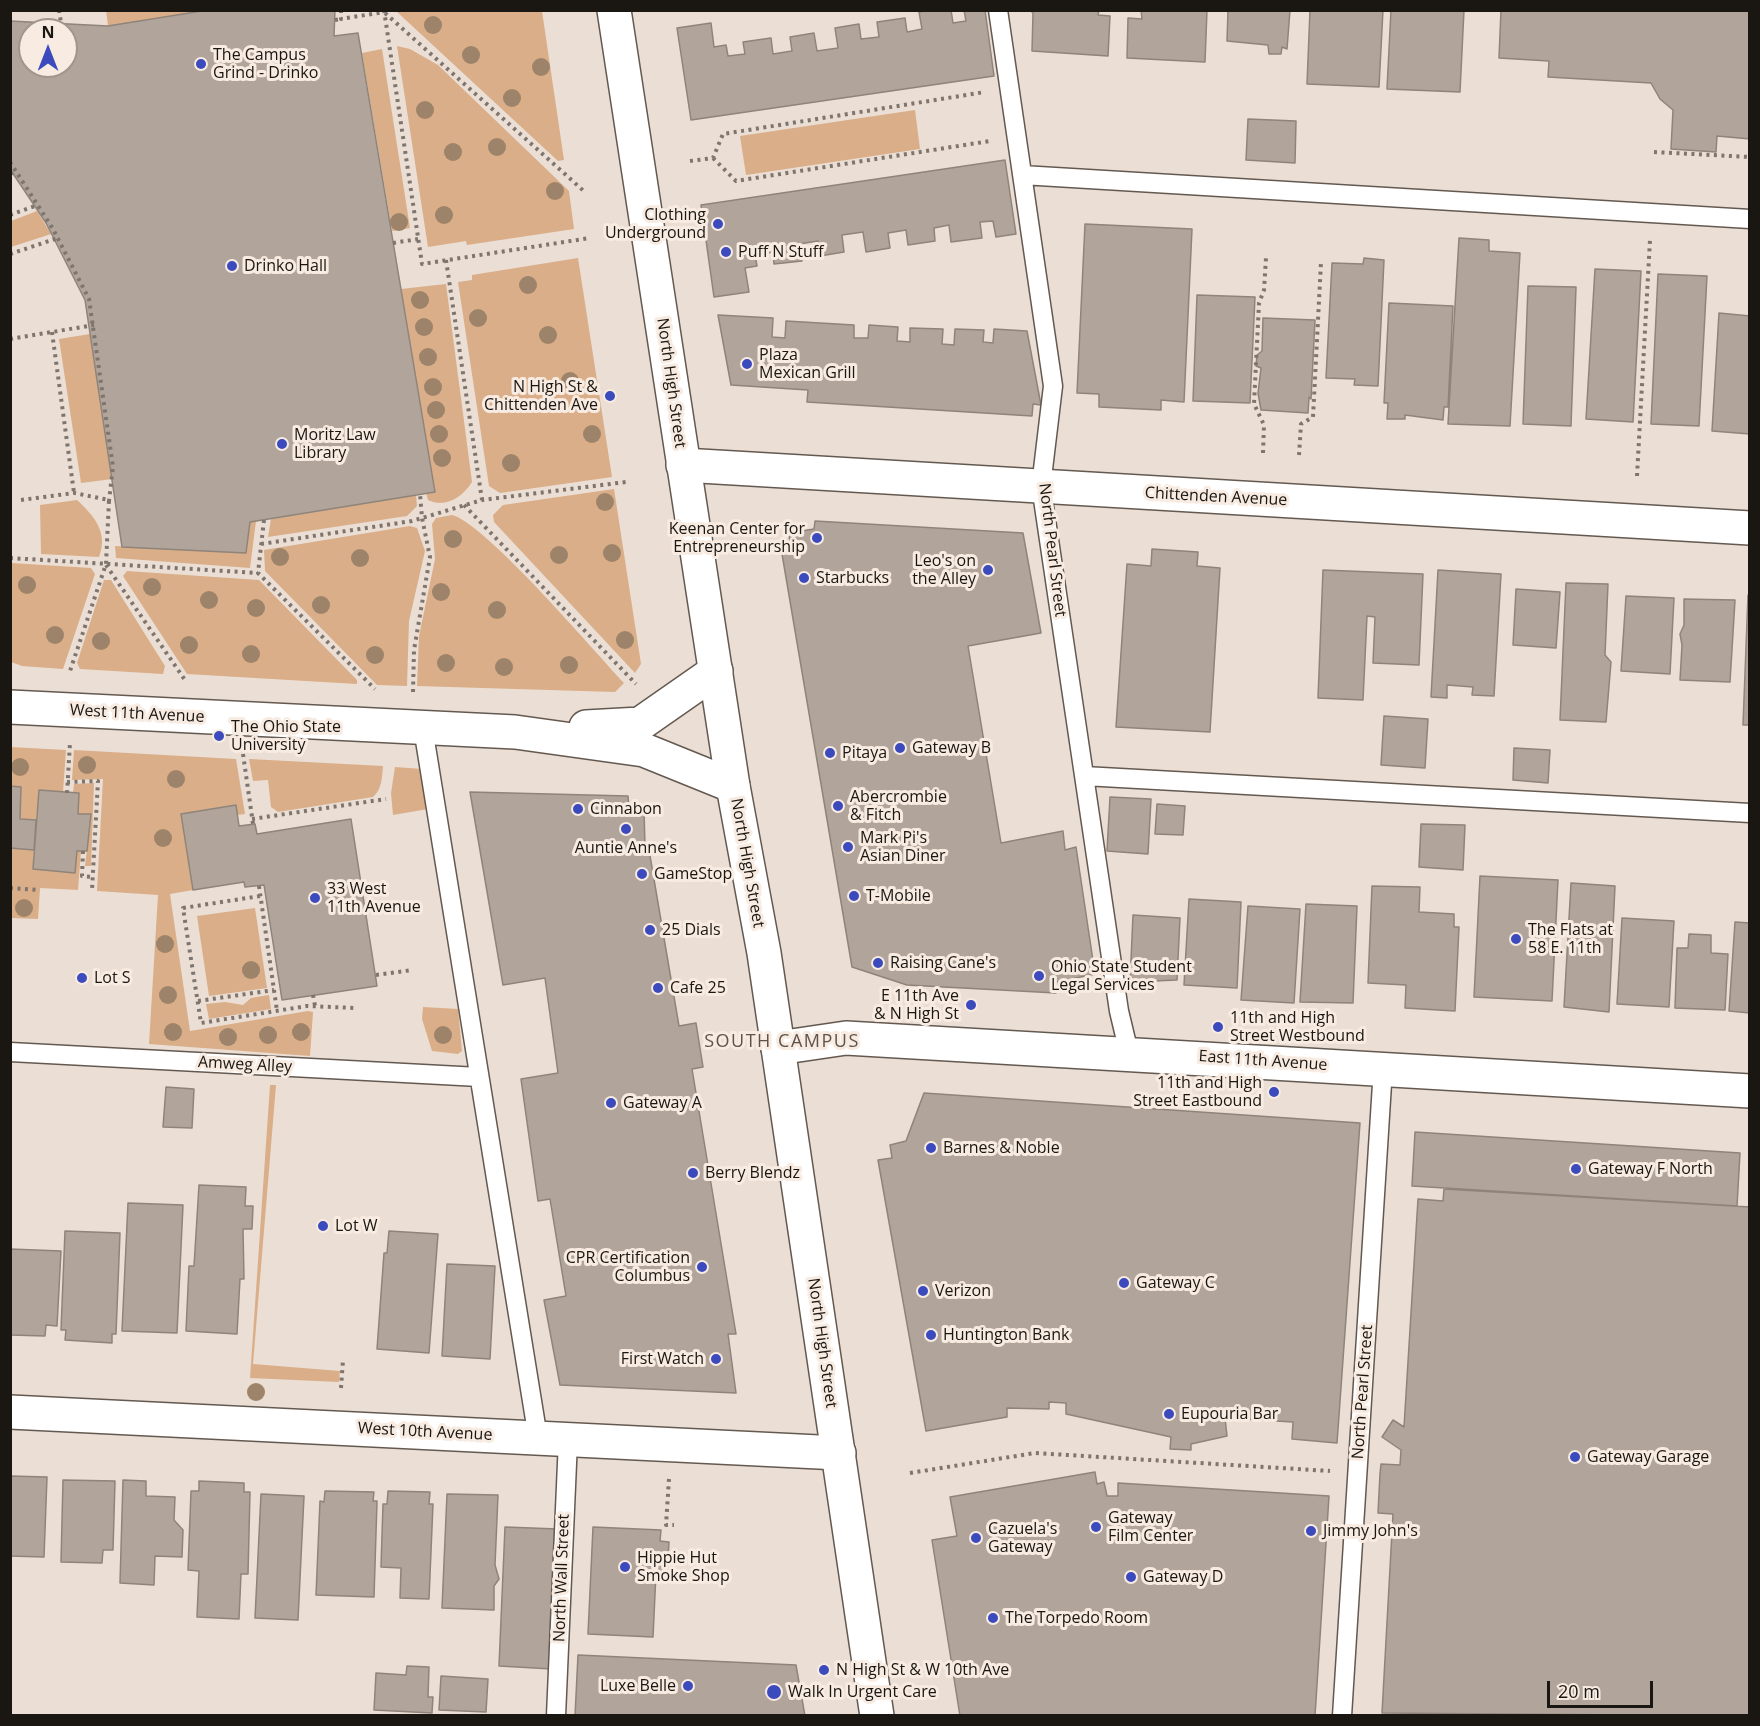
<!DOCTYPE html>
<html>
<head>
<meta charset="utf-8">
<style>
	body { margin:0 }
	#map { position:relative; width:1760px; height:1726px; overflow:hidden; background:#ebded4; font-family:"Open Sans",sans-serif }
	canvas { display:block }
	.frame { position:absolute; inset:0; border:12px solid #1a1612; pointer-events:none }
	.north { position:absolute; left:18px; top:18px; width:60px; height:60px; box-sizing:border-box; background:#f8ebe1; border:2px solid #9f968e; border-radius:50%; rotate:0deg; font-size:16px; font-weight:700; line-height:24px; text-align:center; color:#1a1612 }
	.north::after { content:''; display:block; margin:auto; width:21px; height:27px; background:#3b4abd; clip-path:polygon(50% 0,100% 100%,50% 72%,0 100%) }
	.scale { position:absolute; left:1547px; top:1681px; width:106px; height:27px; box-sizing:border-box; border:3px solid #1a1612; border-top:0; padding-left:8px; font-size:18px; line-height:21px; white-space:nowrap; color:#1a1612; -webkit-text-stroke:4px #f8ebe1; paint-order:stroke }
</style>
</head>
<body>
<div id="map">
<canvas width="1760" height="1726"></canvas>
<div class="frame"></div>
<div class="north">N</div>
<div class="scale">20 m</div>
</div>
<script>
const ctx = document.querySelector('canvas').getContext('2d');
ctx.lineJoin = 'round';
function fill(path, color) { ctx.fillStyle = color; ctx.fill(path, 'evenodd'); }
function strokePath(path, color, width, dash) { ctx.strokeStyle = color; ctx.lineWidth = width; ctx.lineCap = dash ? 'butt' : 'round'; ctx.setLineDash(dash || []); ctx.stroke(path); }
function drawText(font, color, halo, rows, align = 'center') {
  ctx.font = font + ' "Open Sans",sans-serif'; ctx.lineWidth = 6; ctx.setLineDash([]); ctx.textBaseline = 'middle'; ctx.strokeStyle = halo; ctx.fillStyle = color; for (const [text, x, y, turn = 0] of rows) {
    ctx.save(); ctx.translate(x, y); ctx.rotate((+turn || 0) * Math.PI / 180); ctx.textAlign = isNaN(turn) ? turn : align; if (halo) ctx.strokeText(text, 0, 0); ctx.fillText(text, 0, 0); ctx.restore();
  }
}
fill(new Path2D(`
	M106 10 208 11 108 26Z
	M396 11H542L564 160 558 161Z
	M397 46 410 49 438 65 569 191 574 229 467 245 466 241 428 247Z
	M382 49 410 228 392 231 362 53Z
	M915 110 920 149 746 175 740 136Z
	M37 211 51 234 11 247V221Z
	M578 258 612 477 500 493 489 486 458 282 472 280V275Z
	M446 284 472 482C462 498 445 508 428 500L426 493 435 491 401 289Z
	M90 334 112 479 81 483 59 339Z
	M614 489 641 664 635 673 494 522 493 515 503 505Z
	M416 495 417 506 407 516 268 537 271 519Z
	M77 500C93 515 109 532 99 557L41 554 40 505Z
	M452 515C485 523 594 651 624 683L615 692 417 686 419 636 435 559 432 524 436 518Z
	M256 521 250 568 116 558 115 546 246 552 250 522Z
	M410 526 417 528 425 551 409 621 407 686 377 685 265 571 264 550Z
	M11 563 91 568 95 574 63 669 22 666 11 662Z
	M127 571 259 580 357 680V684L187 674 123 576Z
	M104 580H111L165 666 163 674 80 669 77 663Z
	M10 747 66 750 63 792 39 791 36 820 20 819 21 787 11 786Z
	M74 750 236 759 245 814 237 815 236 805 181 814 193 890 170 894 190 1031 308 1011 313 1012 310 1056 149 1044 158 895 97 891 103 779 72 780Z
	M249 759 383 766C382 778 382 789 373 797L278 812 271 807 268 780 253 781Z
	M395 767 422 769 428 809 393 815 391 793Z
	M94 783 91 866H85L91 814H78L73 793 74 784Z
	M10 848 34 850 33 869 75 873 77 851H81L78 890 40 888 38 919 11 918Z
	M255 908 267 988 209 996 197 916Z
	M269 995 271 1009 209 1019 206 1004 225 1002 243 1005 251 998Z
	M423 1007 458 1009 462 1051 458 1054 432 1051 422 1019Z
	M270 1085H276L253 1364 340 1371 339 1382 250 1378Z`), '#daae88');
const building = new Path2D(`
	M208 10H335L334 36 358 33 435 492 250 522 246 553 122 547 85 300 46 223 10 169V21L108 26ZM30 30H66V66H30Z
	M930 10H951L953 23 966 21 964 10H985L994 76 691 120 677 28 711 23 714 47 726 45 728 56 745 54 743 42 771 38 773 54 792 51 790 37 814 33 817 51 838 48 835 28 859 24 861 39 879 37 877 22 905 18 907 32 922 29 919 12Z
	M1030 10H1099L1098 15 1110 16 1108 56 1032 51 1033 13Z
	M1141 10H1207L1205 62 1127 58 1128 18 1142 19Z
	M1228 10H1290L1287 49 1282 47 1281 54H1269L1268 45 1227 41Z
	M1310 10H1383L1379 87 1307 84Z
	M1391 10H1464L1460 92 1387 89Z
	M1501 10H1750V139L1717 136 1716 152 1671 149 1673 110 1660 99 1651 83 1548 77 1549 61 1499 58Z
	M1248 119 1296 121 1295 163 1246 160Z
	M1005 160 1016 234 996 237 993 221 980 222 982 238 951 242 949 225 934 228 935 241 908 245 906 230 888 233 890 248 866 252 863 232 842 235 844 252 820 256 818 241 799 244 802 261 774 264 773 252 755 255 757 266 745 268 749 292 714 297 701 205Z
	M1085 224 1192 229 1184 402 1161 400V410L1099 407V394L1077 393Z
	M1459 238 1489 240V251L1520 253 1510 426 1448 424Z
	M1364 258 1384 260 1378 386 1354 385 1355 379 1326 378 1332 263 1363 264Z
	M1595 269 1641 271 1633 422 1586 419Z
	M1658 274 1707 276 1699 426 1651 424Z
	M1528 286 1576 287 1571 426 1523 424Z
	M1197 295 1255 297 1250 403 1193 401Z
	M1389 303 1453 306 1448 407H1444L1443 420 1405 415V419H1387L1388 403H1384Z
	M1719 313 1750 316V434L1712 431Z
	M718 315 773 318 772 337 785 338 786 321 854 325V338H868L869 325 898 327 897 341 910 342V328L943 329 942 344 954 345 955 329 984 330 983 342 993 343 994 329 1027 331 1041 405 1033 404 1032 416 807 402 808 390 731 385Z
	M1263 318 1315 320 1311 399 1309 397 1308 413 1261 410 1258 393 1261 368 1256 366 1257 355 1262 351Z
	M815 521 1023 533 1041 633 968 646 1001 843 1063 831 1065 850 1076 847 1095 974 1057 982 1056 993 907 985 852 967 781 548 790 546 789 533 814 529Z
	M1152 549 1198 552 1197 566 1220 568 1210 732 1116 727 1127 564 1151 566Z
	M1323 570 1423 574 1419 665 1373 663 1375 617 1367 616 1363 700 1318 698Z
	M1438 570 1501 574 1494 696 1472 695 1473 687 1447 685V698L1431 697Z
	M1566 583 1608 584 1605 655 1611 662 1606 722 1560 720Z
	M1516 589 1560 592 1556 648 1513 645Z
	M1748 595H1750V725H1743Z
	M1626 596 1674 598 1670 674 1621 671Z
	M1684 599 1735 600 1730 682 1680 680 1682 645 1680 634 1684 625Z
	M1384 716 1428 719 1425 768 1381 765Z
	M1514 748 1550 750 1548 783 1513 780Z
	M10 786 21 787 20 819 36 820 34 850 10 848Z
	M39 790 79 793 78 814H91L87 851H77L75 873 33 869Z
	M470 792 628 796 629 809H644L645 848 649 850 679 1026 696 1023 703 1067 692 1069 736 1334H728L736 1393 560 1385 544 1300 566 1296 550 1199 538 1201 521 1079 558 1073 545 978 503 985Z
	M1110 797 1151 799 1148 854 1107 851Z
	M1157 804 1185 806 1183 835 1155 834Z
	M236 805 239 826 255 824 257 834 351 819 377 986 282 1000 264 885 245 887 244 882 193 890 181 814Z
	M1421 824 1465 825 1463 870 1419 867Z
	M1480 876 1558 880 1552 1001 1474 997Z
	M1571 883 1615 886 1609 1012 1564 1007Z
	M1372 886 1420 887 1419 912 1454 914V927H1459L1455 1011 1405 1008 1406 985 1368 983Z
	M1189 899 1241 902 1237 988 1184 985Z
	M1306 904 1357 906 1353 1003 1300 1002Z
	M1248 906 1300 909 1294 1003 1241 1000Z
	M1133 915 1180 918 1177 980 1130 982Z
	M1622 918 1674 921 1669 1007 1617 1004Z
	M1735 922 1750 923V1013L1729 1011Z
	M1689 934 1711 935V953L1728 954 1725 1010 1675 1008 1677 948H1688Z
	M166 1087 194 1089 192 1128 163 1127Z
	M924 1093 1360 1123 1337 1443 1292 1439 1293 1422 1225 1418 1227 1436 1191 1444V1450L1170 1449 1171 1437 1066 1414V1403L1049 1402V1409L1007 1408V1417L926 1431 878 1160 892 1158 890 1145 906 1141Z
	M1415 1132 1740 1153 1737 1206 1412 1186Z
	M199 1185 246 1187 245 1206H253L252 1229H243L244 1279H240L237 1334 186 1331 189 1266H194Z
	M1444 1189 1750 1207V1716L1382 1713 1393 1514 1378 1513 1380 1474 1381 1464 1400 1465 1401 1450 1382 1437 1393 1420 1404 1427 1418 1199 1443 1201Z
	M128 1203 183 1205 177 1333 122 1331Z
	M65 1231 120 1233 116 1334H112V1343L65 1340 66 1330H61Z
	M389 1231 438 1234 429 1353 377 1349 384 1253H387Z
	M10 1249 61 1251 57 1326 46 1325 45 1336 10 1335Z
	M447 1264 495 1266 490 1359 442 1356Z
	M1095 1472 1097 1484 1104 1482 1107 1496H1118V1483L1329 1496 1315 1716H960L932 1540 957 1536 950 1497Z
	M10 1476 47 1477 44 1557 10 1556Z
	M63 1480 115 1481 113 1550H103L102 1563 61 1562Z
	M123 1480 146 1481V1496L175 1497 174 1520 183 1530 182 1557 155 1556 154 1585 120 1583Z
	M199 1481 244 1483V1492H250L248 1574H241L239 1619 197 1617 199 1571 188 1570 191 1491H199Z
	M325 1491 374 1492 373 1501H377L374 1597 316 1595 320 1501 324 1502Z
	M388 1491 430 1492 429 1504H433L429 1599 400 1598 401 1568 381 1567 383 1504H387Z
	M261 1494 304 1496 298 1620 255 1618Z
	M447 1494 498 1495 495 1565 499 1579 494 1586V1610L442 1608Z
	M505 1527 558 1529 552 1669 499 1666Z
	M593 1527 661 1530 660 1541 669 1542 667 1574 656 1573 653 1637 588 1634Z
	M578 1655 796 1665 805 1716H575Z
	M407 1666 429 1667 428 1697H433L432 1713 374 1710 376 1673 406 1675Z
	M441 1676 488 1679 486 1712 439 1710Z`);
fill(building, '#b1a59b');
strokePath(building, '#8f847a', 1.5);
const service = new Path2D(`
	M998 10 1053 386 1041 486 1119 1011 1129 1053
	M1022 175 1750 219
	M423 728 538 1438
	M1084 776 1750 813
	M10 1052 479 1077
	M556 1716 568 1440
	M1342 1716 1383 1068`);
const minor = new Path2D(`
	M683 465 1750 528
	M10 707 515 732 644 750 733 786
	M586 727 640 724 716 671
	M10 1412 839 1453`);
const tertiary = new Path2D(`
	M778 1048 846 1038 1750 1091`);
const primary = new Path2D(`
	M614 10 733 786 764 953 877 1716`);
strokePath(service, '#645950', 21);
strokePath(minor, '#645950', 36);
strokePath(tertiary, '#645950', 36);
strokePath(primary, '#645950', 36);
strokePath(new Path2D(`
	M59 10 61 23
	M341 10V19L384 12
	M384 10 422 264 590 238
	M385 13 586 193
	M335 20 341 19
	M1654 152 1750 157
	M713 158 736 181 990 141
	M690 161 713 158 723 134 985 92
	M10 162 53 229 89 299 113 467 109 501
	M10 174 16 171
	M10 215 38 205
	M393 243 418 239
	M10 254 58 238
	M446 260 482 500
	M52 332 74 493
	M10 339 94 325
	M1263 453 1264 425 1254 404 1259 303 1264 290 1266 258
	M1299 455 1301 424 1313 417 1321 262
	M1637 476 1650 240
	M21 500 74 493 109 500 106 564 69 674
	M464 505 636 684
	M264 520 258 573 375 689
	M261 544 412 521 482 500 626 482
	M10 558 258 573
	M106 565 185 680
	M413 692 414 650 430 557 422 518 420 494
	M243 754 253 824
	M67 782 98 781 92 890
	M67 793 70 743
	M252 819 386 799
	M83 851 82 876 93 877
	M259 886 277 1011
	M10 888 40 890
	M260 896 183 908 201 1023 307 1006 355 1008
	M376 975 412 970
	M313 995 315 1006
	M198 1001 274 990
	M341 1388 343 1360
	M910 1473 1035 1453 1330 1471
	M669 1479 666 1525H674`), '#7e756f', 4, [3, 4.5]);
strokePath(service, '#fff', 18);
strokePath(minor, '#fff', 33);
strokePath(tertiary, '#fff', 33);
strokePath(primary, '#fff', 33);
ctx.fillStyle = '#9d8369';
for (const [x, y] of [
	[433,25],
	[471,55],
	[541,67],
	[512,98],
	[425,110],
	[497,147],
	[453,152],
	[555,191],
	[444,215],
	[399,222],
	[528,285],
	[420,300],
	[478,318],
	[424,327],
	[548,335],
	[428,357],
	[570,381],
	[433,387],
	[436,410],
	[439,434],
	[592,434],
	[442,458],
	[511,463],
	[605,502],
	[453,539],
	[612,553],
	[559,555],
	[280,557],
	[360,558],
	[27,585],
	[152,587],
	[441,592],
	[209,600],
	[321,605],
	[256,608],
	[497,610],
	[55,635],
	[625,640],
	[101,641],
	[189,645],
	[251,654],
	[375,655],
	[446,663],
	[569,665],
	[504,667],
	[87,765],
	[20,767],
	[176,779],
	[163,838],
	[24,908],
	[165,944],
	[251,970],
	[168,995],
	[173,1032],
	[301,1032],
	[268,1035],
	[443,1035],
	[228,1037],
	[256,1392]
]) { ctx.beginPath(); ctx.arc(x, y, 9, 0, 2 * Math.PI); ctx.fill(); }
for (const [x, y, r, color] of [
	[201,64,6,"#3b4abd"],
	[718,224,6,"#3b4abd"],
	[726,252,6,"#3b4abd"],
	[232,266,6,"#3b4abd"],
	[747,364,6,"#3b4abd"],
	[610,396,6,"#3b4abd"],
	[282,444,6,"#3b4abd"],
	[817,538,6,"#3b4abd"],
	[988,570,6,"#3b4abd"],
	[804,578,6,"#3b4abd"],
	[219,736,6,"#3b4abd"],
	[900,748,6,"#3b4abd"],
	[830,753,6,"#3b4abd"],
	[838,806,6,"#3b4abd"],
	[578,809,6,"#3b4abd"],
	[626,829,6,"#3b4abd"],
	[848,847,6,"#3b4abd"],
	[642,874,6,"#3b4abd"],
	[854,896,6,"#3b4abd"],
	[315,898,6,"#3b4abd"],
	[650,930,6,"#3b4abd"],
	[1516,939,6,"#3b4abd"],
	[878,963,6,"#3b4abd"],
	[1039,976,6,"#3b4abd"],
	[82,978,6,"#3b4abd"],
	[658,988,6,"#3b4abd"],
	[971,1005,6,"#3b4abd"],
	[1218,1027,6,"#3b4abd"],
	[1274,1092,6,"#3b4abd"],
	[611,1103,6,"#3b4abd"],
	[931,1148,6,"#3b4abd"],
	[1576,1169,6,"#3b4abd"],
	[693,1173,6,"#3b4abd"],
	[323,1226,6,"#3b4abd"],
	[702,1267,6,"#3b4abd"],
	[1124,1283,6,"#3b4abd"],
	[923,1291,6,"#3b4abd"],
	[931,1335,6,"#3b4abd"],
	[716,1359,6,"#3b4abd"],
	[1169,1414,6,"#3b4abd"],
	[1575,1457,6,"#3b4abd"],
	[1096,1527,6,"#3b4abd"],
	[1311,1531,6,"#3b4abd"],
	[976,1538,6,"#3b4abd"],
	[625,1567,6,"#3b4abd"],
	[1131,1577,6,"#3b4abd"],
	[993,1618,6,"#3b4abd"],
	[824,1670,6,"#3b4abd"],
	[688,1686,6,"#3b4abd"],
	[774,1692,8,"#3b4abd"]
]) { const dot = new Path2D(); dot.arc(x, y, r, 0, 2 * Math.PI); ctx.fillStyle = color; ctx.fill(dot); strokePath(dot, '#f8ebe1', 2); }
drawText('16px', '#1a1612', '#f8ebe1', [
	["The Campus",213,55],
	["Grind - Drinko",213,73],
	["Clothing",706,215,"right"],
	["Underground",706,233,"right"],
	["Puff N Stuff",738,252],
	["Drinko Hall",244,266],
	["Plaza",759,355],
	["Mexican Grill",759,373],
	["N High St &",598,387,"right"],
	["Chittenden Ave",598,405,"right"],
	["Moritz Law",294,435],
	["Library",294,453],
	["Keenan Center for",805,529,"right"],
	["Entrepreneurship",805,547,"right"],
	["Leo's on",976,561,"right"],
	["the Alley",976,579,"right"],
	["Starbucks",816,578],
	["The Ohio State",231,727],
	["University",231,745],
	["Gateway B",912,748],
	["Pitaya",842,753],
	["Abercrombie",850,797],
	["& Fitch",850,815],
	["Cinnabon",590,809],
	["Mark Pi's",860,838],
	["Asian Diner",860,856],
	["Auntie Anne's",626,848,"center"],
	["GameStop",654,874],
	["33 West",327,889],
	["11th Avenue",327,907],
	["T-Mobile",866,896],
	["25 Dials",662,930],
	["The Flats at",1528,930],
	["58 E. 11th",1528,948],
	["Raising Cane's",890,963],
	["Ohio State Student",1051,967],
	["Legal Services",1051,985],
	["Lot S",94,978],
	["Cafe 25",670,988],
	["E 11th Ave",959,996,"right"],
	["& N High St",959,1014,"right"],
	["11th and High",1230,1018],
	["Street Westbound",1230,1036],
	["11th and High",1262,1083,"right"],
	["Street Eastbound",1262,1101,"right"],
	["Gateway A",623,1103],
	["Barnes & Noble",943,1148],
	["Gateway F North",1588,1169],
	["Berry Blendz",705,1173],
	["Lot W",335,1226],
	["CPR Certification",690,1258,"right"],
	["Columbus",690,1276,"right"],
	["Gateway C",1136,1283],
	["Verizon",935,1291],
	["Huntington Bank",943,1335],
	["First Watch",704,1359,"right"],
	["Eupouria Bar",1181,1414],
	["Gateway Garage",1587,1457],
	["Gateway",1108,1518],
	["Film Center",1108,1536],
	["Cazuela's",988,1529],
	["Gateway",988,1547],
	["Jimmy John's",1323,1531],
	["Hippie Hut",637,1558],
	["Smoke Shop",637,1576],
	["Gateway D",1143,1577],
	["The Torpedo Room",1005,1618],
	["N High St & W 10th Ave",836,1670],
	["Luxe Belle",676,1686,"right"],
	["Walk In Urgent Care",788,1692]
], 'left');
drawText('16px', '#1a1612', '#f8ebe1', [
	["North High Street",671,383,82],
	["Chittenden Avenue",1216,497,3],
	["North Pearl Street",1052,550,83],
	["West 11th Avenue",137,714,3],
	["North High Street",747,863,80],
	["East 11th Avenue",1263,1061,4],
	["Amweg Alley",245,1065,3],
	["North High Street",822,1343,82],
	["North Pearl Street",1363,1392,-86],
	["West 10th Avenue",425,1432,3],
	["North Wall Street",562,1578,-88]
]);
ctx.letterSpacing = '1.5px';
drawText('18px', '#5e544b', '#f8ebe1', [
	["SOUTH CAMPUS",782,1042]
]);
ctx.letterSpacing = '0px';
</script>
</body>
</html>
